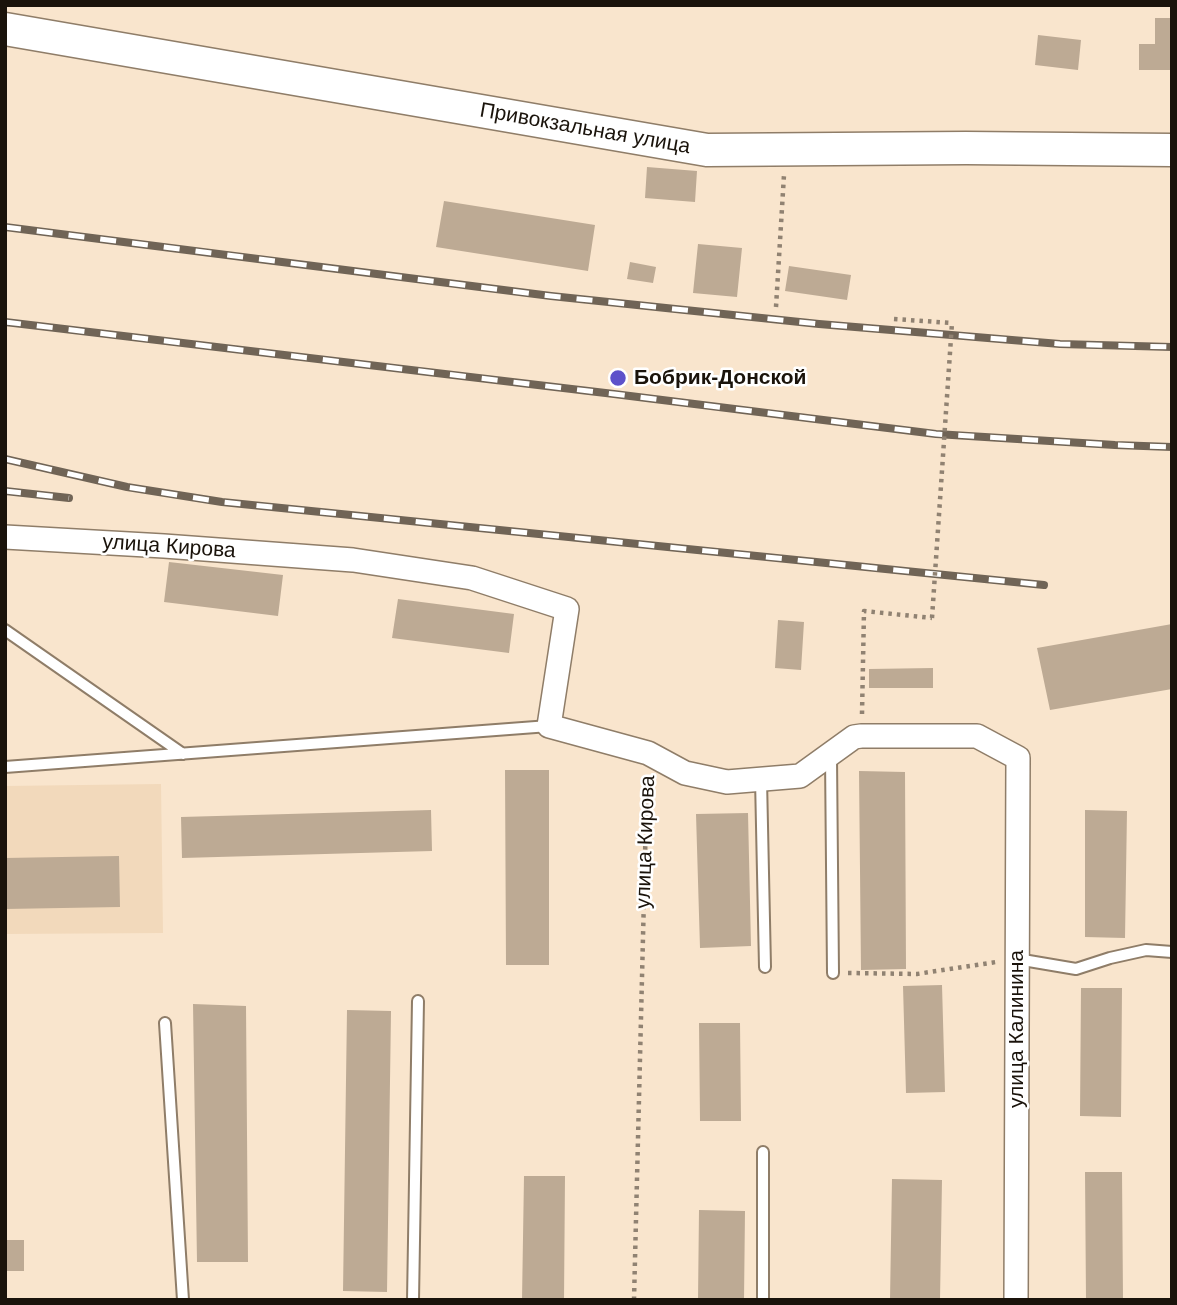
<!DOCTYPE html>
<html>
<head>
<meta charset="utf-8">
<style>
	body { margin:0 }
	#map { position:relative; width:1177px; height:1305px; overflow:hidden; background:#f9e5cd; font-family:Helvetica,sans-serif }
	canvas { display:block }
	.frame { position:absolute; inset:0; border:7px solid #1a130b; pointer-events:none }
</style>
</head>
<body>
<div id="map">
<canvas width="1177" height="1305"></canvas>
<div class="frame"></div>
</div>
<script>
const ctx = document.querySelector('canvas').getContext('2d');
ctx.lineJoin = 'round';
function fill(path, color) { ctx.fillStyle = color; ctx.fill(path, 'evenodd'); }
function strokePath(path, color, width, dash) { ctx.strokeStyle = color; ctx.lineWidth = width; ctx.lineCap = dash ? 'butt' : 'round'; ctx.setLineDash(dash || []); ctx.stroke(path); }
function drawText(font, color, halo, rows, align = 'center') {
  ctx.font = font + ' Helvetica,sans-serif'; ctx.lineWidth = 5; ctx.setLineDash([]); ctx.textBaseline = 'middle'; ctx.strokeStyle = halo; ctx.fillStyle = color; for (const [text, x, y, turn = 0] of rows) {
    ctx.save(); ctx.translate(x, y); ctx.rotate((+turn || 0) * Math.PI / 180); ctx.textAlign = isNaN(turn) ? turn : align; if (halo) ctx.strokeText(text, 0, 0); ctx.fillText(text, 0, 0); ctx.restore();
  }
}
fill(new Path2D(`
	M161 784 163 933 5 934V786Z`), '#f2d9bb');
fill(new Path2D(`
	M1155 18H1172V70H1139V44H1155Z
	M1038 35 1081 40 1078 70 1035 65Z
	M647 167 697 171 695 202 645 198Z
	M444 201 595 225 588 271 436 247Z
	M698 244 742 248 737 297 693 293Z
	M630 262 656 267 653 283 627 279Z
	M789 266 851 275 847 300 785 291Z
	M169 562 283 575 278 616 164 602Z
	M398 599 514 614 509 653 392 638Z
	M778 620 804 622 801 670 775 668Z
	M1172 624V689L1050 710 1037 648Z
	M933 668V688H869V669Z
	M505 770H549V965H506Z
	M859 771 905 772 906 969 861 970Z
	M431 810 432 851 182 858 181 817Z
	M1085 810 1127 811 1125 938 1085 937Z
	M748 813 751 946 700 948 696 814Z
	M119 856 120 907 5 909V858Z
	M942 985 945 1092 906 1093 903 986Z
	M1081 988H1122L1121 1117 1080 1116Z
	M193 1004 246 1006 248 1262H197Z
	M347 1010 391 1011 387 1292 343 1291Z
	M699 1023H740L741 1121H700Z
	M1085 1172H1122L1123 1300H1086Z
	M524 1176H565L564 1300H522Z
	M892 1179 942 1180 940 1300H890Z
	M699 1210 745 1211 744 1300H698Z
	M5 1240H24V1271H5Z`), '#bdaa94');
const lane = new Path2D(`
	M5 630 183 754
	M831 757 833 973
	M5 767 549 726
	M761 779 765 967
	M1017 959 1076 969 1110 958 1146 950 1172 952
	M165 1023 183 1300
	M413 1300 418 1001
	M763 1300V1152`);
const street = new Path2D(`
	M5 537 164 546 353 560 472 578 567 609 549 726 648 753 685 773 727 782 800 776 854 737 861 736H977L1018 758 1016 1300`);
const secondary = new Path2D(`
	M5 29 707 150 966 148 1172 150`);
strokePath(lane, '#8f7d68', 14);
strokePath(street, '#8f7d68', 26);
strokePath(secondary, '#8f7d68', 35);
strokePath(new Path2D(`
	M776 307 784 175
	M894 319 952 323
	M862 714 864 611 932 618
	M848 973 917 974 996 962
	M634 1300 647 776`), '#908272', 4.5, [3.5, 5]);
strokePath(lane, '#fff', 10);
strokePath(street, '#fff', 23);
strokePath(secondary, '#fff', 32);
const rail = new Path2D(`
	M5 227 551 296 819 324 1060 344 1172 347
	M5 322 614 394 936 434 1115 445 1172 447
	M5 459 127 487 222 502 1044 585
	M5 491 69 498`);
strokePath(rail, '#706456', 8);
strokePath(rail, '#fff', 5, [16]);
strokePath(new Path2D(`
	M932 618 952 323`), '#908272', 4.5, [3.5, 5]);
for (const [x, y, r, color] of [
	[618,378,9,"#5d51ca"]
]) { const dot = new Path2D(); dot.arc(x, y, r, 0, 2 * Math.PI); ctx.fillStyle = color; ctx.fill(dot); strokePath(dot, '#fff', 2.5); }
drawText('21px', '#1a130b', '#fff', [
	["Привокзальная улица",585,129,10],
	["улица Кирова",169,547,4],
	["улица Кирова",646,842,-88],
	["улица Калинина",1017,1029,-90]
]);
drawText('bold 21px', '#1a130b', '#fff', [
	["Бобрик-Донской",634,378]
], 'left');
</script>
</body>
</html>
